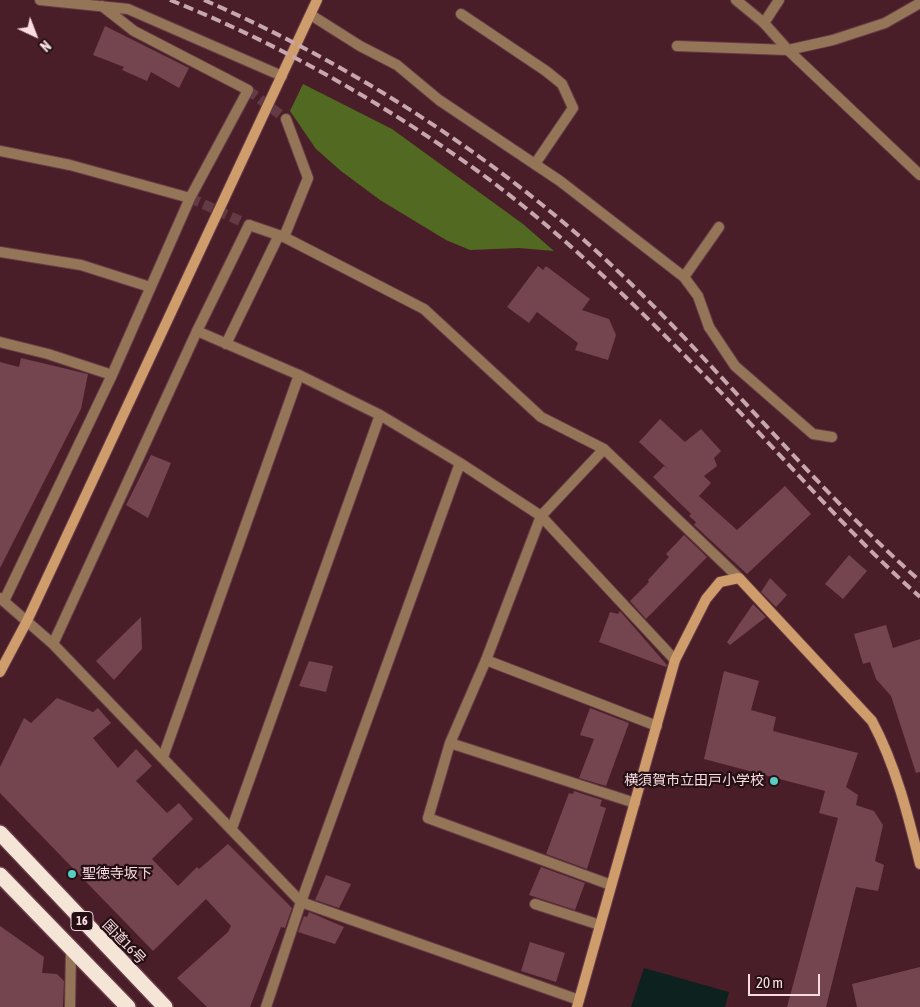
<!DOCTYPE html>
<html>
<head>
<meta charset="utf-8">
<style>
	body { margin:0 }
	#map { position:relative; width:920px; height:1007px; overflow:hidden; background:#4a1e29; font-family:"Asap Condensed",sans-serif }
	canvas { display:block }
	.north { position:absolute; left:10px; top:10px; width:50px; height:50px; -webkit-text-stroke:4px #241014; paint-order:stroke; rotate:137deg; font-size:14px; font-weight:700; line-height:20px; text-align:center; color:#fadce2 }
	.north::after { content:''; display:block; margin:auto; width:18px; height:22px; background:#fadce2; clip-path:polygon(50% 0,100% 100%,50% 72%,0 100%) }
	.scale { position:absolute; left:748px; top:974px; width:72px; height:22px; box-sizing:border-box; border:2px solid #fadce2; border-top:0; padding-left:6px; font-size:15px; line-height:18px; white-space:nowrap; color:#fadce2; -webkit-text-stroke:4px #241014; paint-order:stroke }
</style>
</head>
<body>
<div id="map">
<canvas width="920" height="1007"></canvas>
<div class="north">N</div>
<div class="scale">20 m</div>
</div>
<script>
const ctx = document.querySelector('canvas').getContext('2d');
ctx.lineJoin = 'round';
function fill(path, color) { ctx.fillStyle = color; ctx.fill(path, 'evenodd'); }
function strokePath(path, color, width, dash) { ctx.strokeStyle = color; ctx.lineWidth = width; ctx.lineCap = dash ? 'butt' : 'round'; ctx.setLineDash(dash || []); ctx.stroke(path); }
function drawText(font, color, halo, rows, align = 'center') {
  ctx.font = font + ' "Asap Condensed","Noto Sans JP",sans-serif'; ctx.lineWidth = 4.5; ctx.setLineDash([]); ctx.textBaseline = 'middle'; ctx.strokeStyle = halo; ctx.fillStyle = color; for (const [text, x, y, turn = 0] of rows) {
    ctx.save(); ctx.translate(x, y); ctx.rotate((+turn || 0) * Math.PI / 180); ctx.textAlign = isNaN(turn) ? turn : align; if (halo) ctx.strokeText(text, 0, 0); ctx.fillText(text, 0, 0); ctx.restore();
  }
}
fill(new Path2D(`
	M303 84 392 129 523 224 554 251 519 248 470 250 446 240 380 200 341 171 316 149 290 111Z`), '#516920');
fill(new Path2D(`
	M644 968 729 992 725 1007H631Z`), '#0d211e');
fill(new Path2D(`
	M105 26 189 68 179 88 151 72 147 81 122 70 124 67 93 55Z
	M538 266 543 270 546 266 590 299 582 310 609 319 616 335 608 360 575 350 578 343 537 312 529 323 507 307Z
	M21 358 88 374 81 409 0 568V362L19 367Z
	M660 419 685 442 701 429 721 451 714 458 717 466 704 476 711 483 699 496 737 530 785 486 811 514 747 574 694 525 696 522 689 516 691 514 653 477 664 466 668 469 639 442Z
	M151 455 171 463 148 518 126 505Z
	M684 535 707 557 646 619 630 601 649 582 648 580 669 557 666 554Z
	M849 555 867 571 843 599 825 584Z
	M770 578 787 595 776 607 761 592Z
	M753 604 766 617 730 645 727 642Z
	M620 611 667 665 666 667 599 642 610 612 618 614Z
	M141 617 142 649 114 680 96 661Z
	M886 625 893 648 920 639V772L916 773 891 696 876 679 870 662 863 664 854 634Z
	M309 661 333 666 326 692 299 686Z
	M724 671 759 681 751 710 776 717 773 731 858 753 846 787 858 795 856 805 874 811 883 825 875 861 884 865 878 891 856 887 826 1007H787L838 818 819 813 825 791 704 759Z
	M57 698 93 712 98 708 111 723 93 738 118 768 136 749 152 766 136 781 167 813 179 803 193 819 152 859 178 886 197 867 199 869 228 844 292 908 285 928 281 927 250 1007H207L177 978 228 932 231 926 206 899 153 951 0 793V767L24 718 31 723Z
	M590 708 629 723 606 786 579 778 594 739 580 735Z
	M574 791 602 800 600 806 606 808 587 869 546 854 569 793 573 794Z
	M541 867 585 883 575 910 529 895Z
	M326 875 351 884 339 908 315 900Z
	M309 912 344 927 335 944 298 932 304 916 307 917Z
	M0 926 44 957 42 973 57 974 64 981 63 1007H0Z
	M530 942 565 953 556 982 521 971Z
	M920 967V1007H857L852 984Z`), '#74444f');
strokePath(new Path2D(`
	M248 90 286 119
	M190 198 249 225`), '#643a45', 10, [10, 5]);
const lane = new Path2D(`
	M461 14 546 71 562 84 573 108 535 164
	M764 23 779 0
	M677 46 788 50
	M249 225 284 237 424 309 541 417 604 449 739 578
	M0 252 81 265 150 287
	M709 327 735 366 813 434 832 437
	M197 331 299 375 380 415 460 463 541 516 675 660
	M226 344 279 235
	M604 449 541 516 486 660 450 743 428 818 611 885
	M460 463 301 902 579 1000
	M486 660 657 726
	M450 743 635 803
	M163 757 299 375
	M232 828 380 415
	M535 904 600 925`);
const street = new Path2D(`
	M40 0 128 9 282 76
	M736 0 764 23 788 50 920 175
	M311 15 360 46 397 65 439 100 560 181 684 277 698 296 709 327
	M788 50 833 40 885 23 920 3
	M0 151 70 165 190 198
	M284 237 308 178 286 119
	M684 277 719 227
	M0 342 48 354 112 375
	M0 598 53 644 301 902 266 1007
	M4 601 112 375 190 198 248 90 134 31 102 6
	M53 644 197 331 249 225
	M70 1007 71 949`);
const secondary = new Path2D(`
	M0 672 27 621 317 0
	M577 1007 675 660 706 599 720 582 739 578 872 721C896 766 908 815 920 864`);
const highway = new Path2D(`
	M0 833 165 1007
	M0 875 128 1007`);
strokePath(lane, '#663c47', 12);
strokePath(street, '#663c47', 12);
strokePath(secondary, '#663c47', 12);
strokePath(highway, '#663c47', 18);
strokePath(lane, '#947557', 10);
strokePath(street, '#947557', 10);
strokePath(secondary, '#ce9d6b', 10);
strokePath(highway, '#f5e5d6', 15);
strokePath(new Path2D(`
	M170 0C280 44 383 103 479 172 560 231 633 303 703 374 776 448 842 528 920 597
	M204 0C349 63 490 153 606 260 716 362 808 482 920 581`), '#c8a6ae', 4, [10, 5]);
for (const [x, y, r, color] of [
	[774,781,5,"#57cec1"],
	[72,874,5,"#57cec1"]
]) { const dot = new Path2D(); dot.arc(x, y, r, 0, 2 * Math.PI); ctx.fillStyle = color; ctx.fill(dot); strokePath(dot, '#241014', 2); }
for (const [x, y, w] of [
	[82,921,22]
]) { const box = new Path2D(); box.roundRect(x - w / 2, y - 9.5, w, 19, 4); ctx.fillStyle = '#241014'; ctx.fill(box); strokePath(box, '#fadce2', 1); }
drawText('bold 12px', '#fadce2', null, [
	["16",82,921]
]);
drawText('14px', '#fadce2', '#241014', [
	["横須賀市立田戸小学校",764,781],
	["聖徳寺坂下",82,874,"left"]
], 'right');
drawText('14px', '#fadce2', '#241014', [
	["国道16号",124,942,46]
]);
</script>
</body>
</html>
